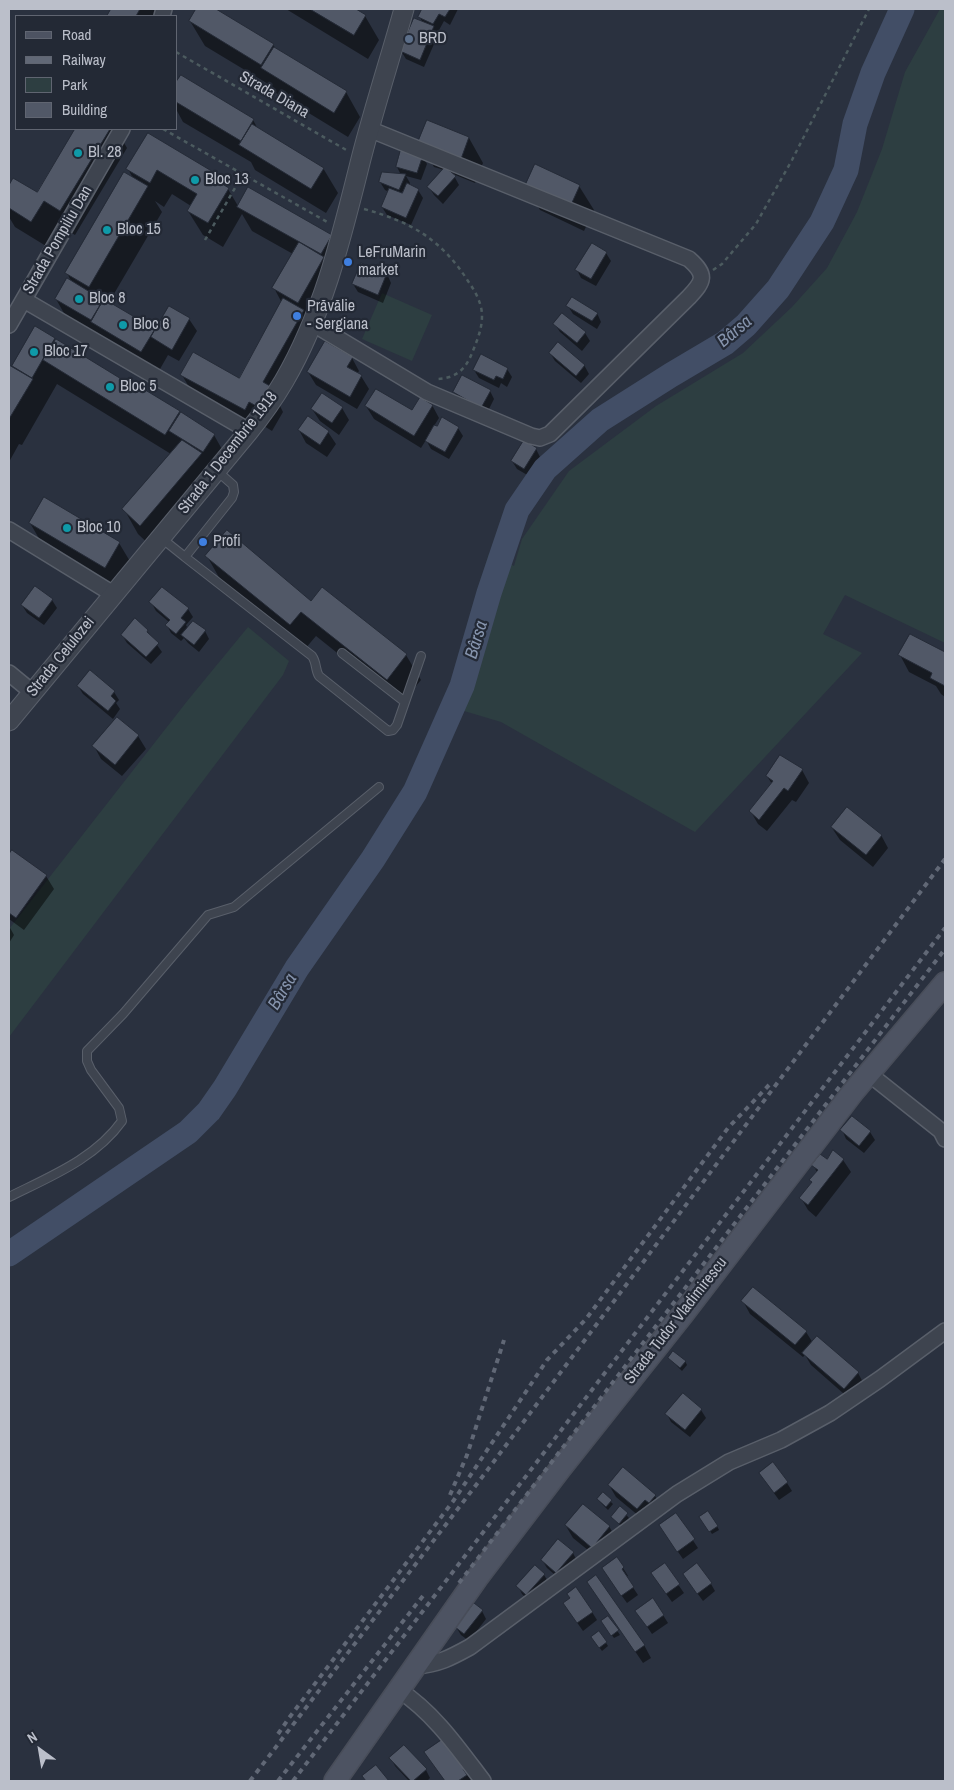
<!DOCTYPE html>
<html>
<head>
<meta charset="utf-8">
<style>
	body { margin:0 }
	#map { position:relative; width:954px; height:1790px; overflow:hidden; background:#2a313f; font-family:"Archivo Narrow",sans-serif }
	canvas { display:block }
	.frame { position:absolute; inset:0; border:10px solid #bbbfca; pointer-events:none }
	.legend { position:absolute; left:15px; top:15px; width:162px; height:115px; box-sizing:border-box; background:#232935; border:1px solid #606571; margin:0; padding:6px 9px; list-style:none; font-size:15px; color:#bbbfca }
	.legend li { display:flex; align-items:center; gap:10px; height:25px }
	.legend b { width:25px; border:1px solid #606571 }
	.north { position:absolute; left:15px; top:1725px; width:50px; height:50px; -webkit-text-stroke:4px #232935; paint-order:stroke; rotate:328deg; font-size:14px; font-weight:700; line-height:20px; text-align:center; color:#bbbfca }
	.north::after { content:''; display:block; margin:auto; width:18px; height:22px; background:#bbbfca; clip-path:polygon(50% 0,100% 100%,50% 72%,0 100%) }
</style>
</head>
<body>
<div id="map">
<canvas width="954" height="1790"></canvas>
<div class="frame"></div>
<ul class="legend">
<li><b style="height:6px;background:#4d5362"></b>Road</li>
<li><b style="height:6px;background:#616876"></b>Railway</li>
<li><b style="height:14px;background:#2d3e41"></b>Park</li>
<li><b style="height:14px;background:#515867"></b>Building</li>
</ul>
<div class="north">N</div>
</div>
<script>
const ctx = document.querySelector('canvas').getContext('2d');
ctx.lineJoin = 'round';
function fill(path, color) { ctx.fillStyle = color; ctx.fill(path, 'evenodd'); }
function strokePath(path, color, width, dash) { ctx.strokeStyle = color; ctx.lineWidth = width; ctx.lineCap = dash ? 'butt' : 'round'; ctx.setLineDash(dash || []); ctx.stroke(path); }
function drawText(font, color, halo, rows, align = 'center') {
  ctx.font = font + ' "Archivo Narrow",sans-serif'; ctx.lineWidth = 4.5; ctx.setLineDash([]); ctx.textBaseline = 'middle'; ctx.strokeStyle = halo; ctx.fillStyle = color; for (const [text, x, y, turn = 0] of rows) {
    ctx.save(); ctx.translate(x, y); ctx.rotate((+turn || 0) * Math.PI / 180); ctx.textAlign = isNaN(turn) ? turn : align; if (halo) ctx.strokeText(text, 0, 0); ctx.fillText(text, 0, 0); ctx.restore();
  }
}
fill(new Path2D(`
	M940 9H945V643L845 595 823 634 862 653 695 832 501 722 444 705 489 553 514 566 522 539 569 471 656 406 743 353 792 307 827 268 857 212 882 149 905 72Z
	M382 293 432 315 412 361 362 339Z
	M248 627 289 661 283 675 9 1037V929L188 700Z`), '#2d3e41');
fill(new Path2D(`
	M113 9H168L164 16H108Z
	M198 9H214L273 44 276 50 346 92 360 117 348 137 276 93 273 87 205 46 190 21Z
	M286 9H354L365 16 379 40 368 59Z
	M424 9H458L450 25 444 21 438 32 435 30 438 35 424 67 406 59 401 51 423 23 419 16Z
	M176 85 253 120 258 129 323 168 338 193 326 213 255 170 251 162 183 122 176 109Z
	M428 122 469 138 483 163 475 183 453 174 459 185 443 204 434 195 429 187 444 170 434 167 420 142Z
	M76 129H116L127 148 75 235 58 225 46 246 15 227 9 217V188L14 179 37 193Z
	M148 135 214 174 220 184 228 189 238 206 332 236 346 260 335 279 337 282 312 326 317 335 279 404 283 412 272 431 264 426 259 435 196 399 182 375 239 379 282 303 274 288 293 254 252 231 242 214 223 247 203 235 188 211 191 206 172 194 164 207 155 201 162 212 108 304 155 332 189 319 197 331 179 361 168 355 156 376 70 324 56 299 72 283 67 273 134 180 128 169Z
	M402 150 422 156 427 164 421 180 406 176 410 183 409 186 418 190 423 198 411 225 387 215 382 207 389 192 385 190 380 182 401 175 397 167Z
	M526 185 579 186 594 210 584 231 540 210Z
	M592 245 606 253 611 261 596 286 581 278 577 270Z
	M362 264 387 274 391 283 383 303 358 292 353 284Z
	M568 306 597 313 601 322 597 329 573 314Z
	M555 324 585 333 590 341 582 351 560 332Z
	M36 328 136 390 138 387 214 435 228 460 155 550 138 534 124 509 171 454 57 384 22 445 19 444 9 462V368L10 367 12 368Z
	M550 353 584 365 589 374 581 383 555 361Z
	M352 358 359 371 357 374 361 376 369 389 357 409 316 385 308 372Z
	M507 369 512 377 507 387 501 383 499 388 479 378 474 370Z
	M490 391 494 399 486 415 459 400 454 392Z
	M432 405 439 418 434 426 458 428 463 436 449 459 431 449 426 440 421 448 374 419 366 406 412 412Z
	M342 408 349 420 339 435 320 421 312 409Z
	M299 430 328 432 336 444 327 457 306 443Z
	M536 449 540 457 529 476 517 469 512 461Z
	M30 523 119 543 134 568 119 592 44 547Z
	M207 556 311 602 322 588 406 655 421 680 401 704 316 636 305 649 221 581Z
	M163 588 188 609 193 617 186 625 188 629 205 631 209 639 199 652 188 643 184 638 181 641 171 633 167 625 169 622 156 611 151 602Z
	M52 600 57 608 44 625 27 613 22 605Z
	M147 631 162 652 151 664 127 643 122 635Z
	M910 635 945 654V697L941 694 936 686 909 672 900 655Z
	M78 686 114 692 119 700 116 703 120 709 113 719 83 694Z
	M118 718 138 736 146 749 122 776 101 759 94 746Z
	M802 770 809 783 796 802 792 800 767 831 758 824 751 812 772 784 767 776Z
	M832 828 881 835 888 848 873 867 840 840Z
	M12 852 46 876 54 889 24 930 9 919V856Z
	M9 926 14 935 9 943Z
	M842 1130 870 1132 875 1140 864 1153 846 1139Z
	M833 1152 843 1160 851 1172 816 1217 808 1210 801 1198 813 1183 817 1172 813 1165 827 1161Z
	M753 1288 806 1332 813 1343 817 1338 858 1373 865 1386 852 1401 811 1365 805 1355 803 1357 750 1314 743 1301Z
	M669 1358 685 1361 687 1365 682 1371Z
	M683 1395 701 1410 706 1418 690 1437 671 1422 667 1414Z
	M765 1481 787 1483 792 1491 779 1500Z
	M609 1485 655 1496 662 1508 645 1521 616 1497Z
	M603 1494 613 1504 608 1510 598 1500Z
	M620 1508 629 1518 622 1527 612 1517Z
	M676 1515 698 1548 683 1559 665 1533Z
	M703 1520 717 1526 719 1530 712 1534Z
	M566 1526H609L616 1539 599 1559 573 1538Z
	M573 1553 577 1561 561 1580 547 1568 542 1560Z
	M664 1564 684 1593 672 1602 657 1581Z
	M535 1567 544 1575 549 1583 531 1603 522 1594 518 1586Z
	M623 1568 628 1576 626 1577 638 1595 627 1603 608 1577Z
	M588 1582 644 1645 651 1658 643 1663Z
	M689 1582 711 1584 715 1591 703 1601Z
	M571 1599 592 1612 597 1620 583 1631 564 1604Z
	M482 1611 486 1619 469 1641 461 1635 456 1627Z
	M663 1615 668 1623 652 1634 642 1619Z
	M608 1617 620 1635 614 1638 604 1625Z
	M599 1632 608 1646 602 1651 594 1640Z
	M426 1753 464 1768 472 1780 445 1781Z
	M391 1758 426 1770 430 1778 427 1781H409L395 1766Z`), '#0007');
strokePath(new Path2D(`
	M9 1254 188 1132 209 1111 225 1088 297 968 373 859 415 792 462 686 489 593 517 510 545 469 600 420 671 375 725 343 746 325 778 289 822 222 846 170 855 124 873 73 902 9`), '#424e66', 25);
const building = new Path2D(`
	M111 9H140L136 16H107Z
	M196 9H216L274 44 261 65 189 21Z
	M310 9H356L366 15 354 35Z
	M422 9H450L445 17 439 14 433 24 418 17Z
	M414 18 434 26 420 60 400 51Z
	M274 47 347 91 334 113 261 68Z
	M181 75 254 119 241 141 176 102V82Z
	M427 120 469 137 461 159 418 142Z
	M252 124 324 168 311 189 239 145Z
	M75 129H110L60 211 44 201 31 222 9 208V185L13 178 37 192Z
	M148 133 215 173 212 178 229 188 208 223 187 211 197 194 157 170 150 183 126 169Z
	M401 149 423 155 417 173 396 167Z
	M535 164 580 185 570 207 525 186Z
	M445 167 456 176 438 196 427 187Z
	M124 172 148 186 89 287 65 273Z
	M382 172 406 174 399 190 379 182Z
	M407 183 419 189 406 218 381 207 389 188 402 193Z
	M248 187 332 235 321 254 237 207Z
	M299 242 324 257 298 303 272 288Z
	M592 243 607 252 591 279 575 270Z
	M361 263 387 273 378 295 352 284Z
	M67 278 103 300 91 320 55 299Z
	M572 297 598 313 592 321 566 306Z
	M283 298 304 310 263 382 270 386 258 407 249 402 245 410 180 375 193 352 239 378Z
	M104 299 155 329 141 352 91 322Z
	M169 306 190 318 172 350 151 337Z
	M562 313 586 332 577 343 553 324Z
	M35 326 55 338 32 378 12 366Z
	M56 339 136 388 137 385 180 411 165 435 43 360Z
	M325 341 353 357 347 367 362 375 350 397 307 372Z
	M558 342 585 365 576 376 549 353Z
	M481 354 508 368 503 379 496 376 494 380 473 370Z
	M9 365 33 379 9 419Z
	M462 375 491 390 481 408 453 392Z
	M376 389 412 410 420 397 433 405 414 436 365 406Z
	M322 393 343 407 332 423 311 409Z
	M181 412 215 434 203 452 169 431Z
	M308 416 329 431 320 445 298 430Z
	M442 417 459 427 445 452 425 441 434 425 437 426Z
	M182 440 202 453 140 526 122 509Z
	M524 440 537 448 524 469 511 461Z
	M44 497 120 542 105 568 29 523Z
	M227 530 311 601 322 587 407 654 387 680 301 612 290 625 205 556Z
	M35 586 53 599 39 618 21 605Z
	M162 587 189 608 181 618 186 622 176 634 165 625 170 620 149 602Z
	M135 618 148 630 147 632 159 643 146 657 121 635Z
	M193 621 206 630 194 645 181 635Z
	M910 634 945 652V686L930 678 932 673 898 655Z
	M90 670 115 691 111 696 116 701 108 711 77 686Z
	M117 717 139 735 115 765 92 746Z
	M780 755 803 769 788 791 784 788 759 820 749 811 773 781 766 776Z
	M847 807 882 835 866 855 831 827Z
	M12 850 47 875 16 918 9 913V854Z
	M852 1116 871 1131 859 1146 840 1130Z
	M833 1150 844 1159 808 1205 799 1198 812 1182 809 1180 818 1170 811 1165 820 1154 827 1159Z
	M753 1287 807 1331 795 1345 741 1301Z
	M817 1336 859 1372 844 1389 802 1353Z
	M673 1351 686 1361 680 1368 668 1358Z
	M683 1393 702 1409 685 1430 665 1414Z
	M773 1462 788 1482 774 1493 759 1473Z
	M623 1467 656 1495 649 1503 645 1500 637 1509 608 1485Z
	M603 1492 612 1500 606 1507 597 1499Z
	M583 1504 610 1526 592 1548 565 1525Z
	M620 1506 628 1513 619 1524 611 1517Z
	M708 1511 718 1526 709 1532 699 1517Z
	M676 1513 695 1539 677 1552 659 1525Z
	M558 1539 574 1552 556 1573 541 1560Z
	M617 1557 624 1567 622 1569 634 1587 621 1596 602 1568Z
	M665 1563 680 1584 666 1594 651 1573Z
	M697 1563 712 1583 697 1594 683 1574Z
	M535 1565 545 1574 526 1595 516 1586Z
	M596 1575 645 1645 635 1652 587 1582Z
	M576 1587 593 1612 577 1623 563 1603 570 1598 567 1594Z
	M653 1598 664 1615 647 1627 635 1611Z
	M474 1603 483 1610 464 1634 455 1627Z
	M608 1616 619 1630 611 1636 601 1621Z
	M599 1631 607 1642 599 1648 591 1637Z
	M446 1737 466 1767 463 1769 467 1775 458 1781H445L424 1752Z
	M404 1745 427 1769 413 1781H411L389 1758Z
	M376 1765 389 1781H366L362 1776Z`);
fill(building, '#515867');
strokePath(building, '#252b37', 1);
const service = new Path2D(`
	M160 537 185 557 232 498 234 492 233 485 216 470
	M185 557 312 656C317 663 315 670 319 676L388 731 393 730 397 725 421 656
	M342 653 405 702
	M9 1197C49 1177 95 1159 122 1121L119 1108 91 1070 87 1061V1051L123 1014 208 915 234 907 379 787`);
const minor = new Path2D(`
	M162 16 164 9
	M24 300 249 431
	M312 323 427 392 531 436 540 438 550 434 689 297C704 281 707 275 689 259L369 129
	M9 325 122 129
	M9 530 113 594
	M9 673 32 692
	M868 1073 941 1131 945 1139
	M416 1666C439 1664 450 1658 470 1647L677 1494 729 1462 781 1440 830 1413 880 1379 945 1331
	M399 1690C435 1714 458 1748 483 1781`);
const tertiary = new Path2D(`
	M9 721 249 431C262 415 274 398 284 381 324 312 342 235 361 159 374 108 390 59 404 9`);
const secondary = new Path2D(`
	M335 1781 477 1578 560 1469 683 1314 853 1092 945 983`);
strokePath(service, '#595f6a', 10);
strokePath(minor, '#595f6a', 18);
strokePath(tertiary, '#595f6a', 21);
strokePath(secondary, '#484d59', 24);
strokePath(new Path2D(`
	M176 52 348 151
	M163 129 329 223
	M364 209C411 222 441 239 468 281 475 291 482 303 482 316 482 329 477 341 472 353 465 371 454 379 435 379
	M205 240 243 174
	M713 270 722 264 756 224 792 160 869 9`), '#4c5b5f', 2.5, [4, 4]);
strokePath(service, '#3e444f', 8);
strokePath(minor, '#3e444f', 15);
strokePath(tertiary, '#3e444f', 19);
strokePath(secondary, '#4d5362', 21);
strokePath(new Path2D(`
	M450 1495 467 1455 504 1340
	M459 1583 945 949
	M278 1734 289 1718 454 1500 547 1360 586 1319 728 1128 769 1085
	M250 1781 486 1472 945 859
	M278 1781 426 1592
	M293 1781 945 928`), '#616876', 4, [5, 5]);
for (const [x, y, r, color] of [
	[409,39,5,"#5c6f8a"],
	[78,153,5,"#0f9aa8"],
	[195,180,5,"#0f9aa8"],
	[107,230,5,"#0f9aa8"],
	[348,262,5,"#3f7fe0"],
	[79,299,5,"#0f9aa8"],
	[297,316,5,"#3f7fe0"],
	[123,325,5,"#0f9aa8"],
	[34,352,5,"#0f9aa8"],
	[110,387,5,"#0f9aa8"],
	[67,528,5,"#0f9aa8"],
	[203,542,5,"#3f7fe0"]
]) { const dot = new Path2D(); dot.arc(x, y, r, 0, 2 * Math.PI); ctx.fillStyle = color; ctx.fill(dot); strokePath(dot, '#232935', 2); }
drawText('16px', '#bbbfca', '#232935', [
	["BRD",419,39],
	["Bl. 28",88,153],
	["Bloc 13",205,180],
	["Bloc 15",117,230],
	["LeFruMarin",358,253],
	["market",358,271],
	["Bloc 8",89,299],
	["Prăvălie",307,307],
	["- Sergiana",307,325],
	["Bloc 6",133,325],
	["Bloc 17",44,352],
	["Bloc 5",120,387],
	["Bloc 10",77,528],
	["Profi",213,542]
], 'left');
drawText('16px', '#bbbfca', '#232935', [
	["Strada Diana",274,95,30],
	["Strada Pompiliu Dan",58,240,-60],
	["Strada 1 Decembrie 1918",228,453,-52],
	["Strada Celulozei",61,657,-51],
	["Strada Tudor Vladimirescu",676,1321,-52]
]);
drawText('italic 18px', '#8694ad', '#232935', [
	["Bârsa",735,332,-40],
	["Bârsa",477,640,-73],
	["Bârsa",283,992,-59]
]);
</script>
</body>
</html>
